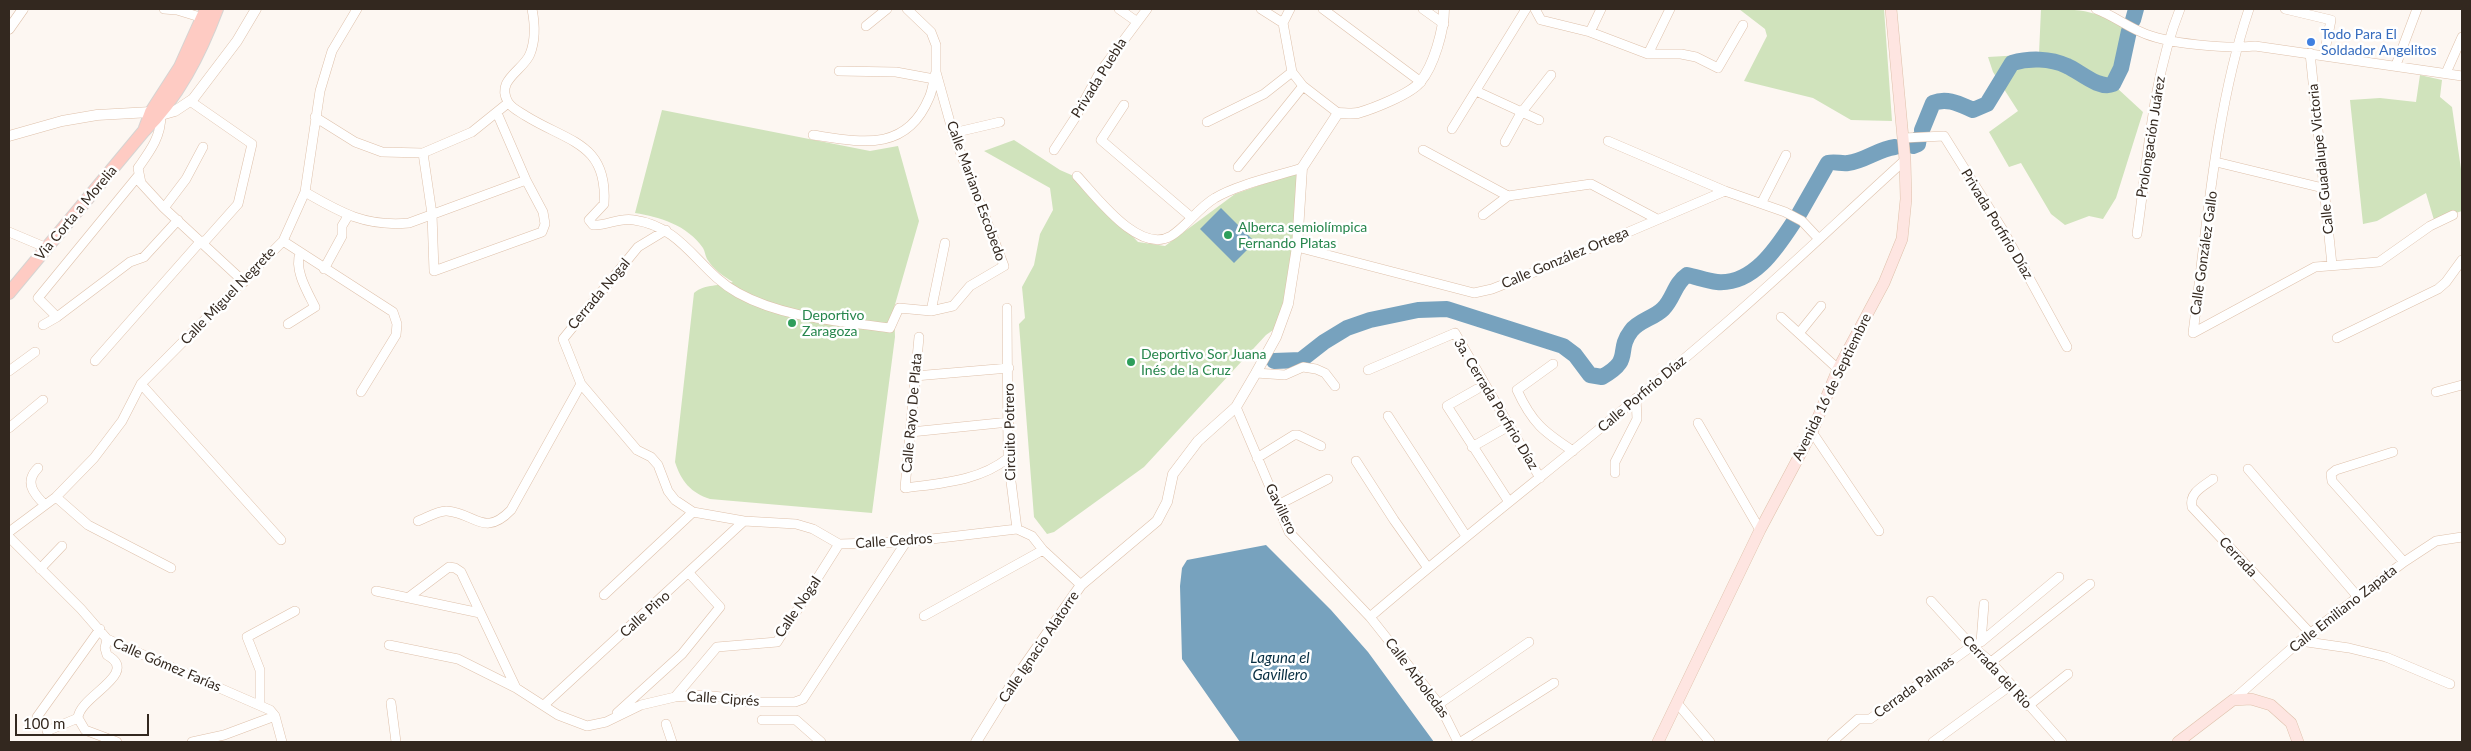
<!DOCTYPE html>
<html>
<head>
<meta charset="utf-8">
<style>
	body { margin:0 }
	#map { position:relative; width:2471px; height:751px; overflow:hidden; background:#fdf7f2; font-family:Lato,sans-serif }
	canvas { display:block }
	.frame { position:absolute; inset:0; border:10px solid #33281f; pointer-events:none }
	.scale { position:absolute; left:15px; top:714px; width:134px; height:22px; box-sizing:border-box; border:2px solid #33281f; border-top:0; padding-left:6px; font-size:15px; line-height:18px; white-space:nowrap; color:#33281f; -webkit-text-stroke:4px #fff; paint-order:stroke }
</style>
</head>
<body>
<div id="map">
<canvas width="2471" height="751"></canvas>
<div class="frame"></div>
<div class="scale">100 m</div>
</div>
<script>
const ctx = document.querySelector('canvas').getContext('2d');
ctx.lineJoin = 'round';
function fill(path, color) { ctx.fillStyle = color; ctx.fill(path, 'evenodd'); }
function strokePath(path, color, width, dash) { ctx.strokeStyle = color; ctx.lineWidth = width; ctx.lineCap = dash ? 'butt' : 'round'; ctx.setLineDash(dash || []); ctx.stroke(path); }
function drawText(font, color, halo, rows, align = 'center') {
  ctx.font = font + ' Lato,sans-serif'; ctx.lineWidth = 5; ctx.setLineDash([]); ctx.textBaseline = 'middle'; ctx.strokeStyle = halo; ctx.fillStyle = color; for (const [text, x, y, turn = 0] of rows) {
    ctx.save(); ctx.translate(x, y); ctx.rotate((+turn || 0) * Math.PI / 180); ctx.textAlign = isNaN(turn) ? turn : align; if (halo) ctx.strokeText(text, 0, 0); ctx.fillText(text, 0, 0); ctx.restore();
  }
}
fill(new Path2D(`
	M1739 9H1884L1892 121 1851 120 1813 98 1744 81 1767 36 1765 29Z
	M2041 9C2085 9 2096 10 2134 33L2117 88 2143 112 2116 198 2103 219 2089 216 2065 225 2051 214 2021 163 2009 167 1989 132 2018 111 1993 72 1988 57 2039 54Z
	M2420 75 2442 80 2440 97 2452 107 2462 176V211L2434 220 2426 193 2377 221 2363 224 2350 100 2380 98 2416 102Z
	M662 110 870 151 898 146 919 221 894 308 895 337 872 513 710 499C691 493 681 481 675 462L694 293C706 283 719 287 733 282 723 276 713 269 707 259 705 255 705 251 703 248 687 225 660 217 635 213Z
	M1014 140 1060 170 1076 177 1138 242 1165 246 1235 194 1300 171 1288 295 1276 328 1266 335 1144 467 1054 532 1047 534 1034 517 1019 324 1025 318 1022 287 1034 265 1040 234 1053 210 1050 188 984 151Z`), '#d0e3bc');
fill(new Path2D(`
	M1221 208 1255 242 1234 263 1200 229Z
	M1266 545 1331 610 1368 652 1434 742H1240L1182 659 1180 586 1182 568 1187 560Z`), '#77a2be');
strokePath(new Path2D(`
	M2133 20 2136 9
	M1922 130 1933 103C1948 97 1961 105 1973 110L1987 104 2012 63C2029 58 2050 58 2067 66 2079 71 2099 90 2113 84L2121 68 2129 31
	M1913 146 1918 144 1919 138
	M1799 214 1828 163C1835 161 1841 164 1848 163 1865 161 1878 149 1895 147
	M1274 361 1301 360 1324 342 1347 328 1370 320 1418 310 1447 309 1563 346 1575 355 1590 375 1602 377C1634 359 1615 352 1631 331 1638 321 1654 318 1663 309 1674 298 1674 284 1687 275 1697 277 1707 281 1717 282 1754 285 1778 246 1795 220`), '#77a2be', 16);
const minor = new Path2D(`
	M164 9 177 10 203 18
	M532 9C535 24 536 39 530 54 524 70 495 80 508 102 511 108 520 112 526 116 568 142 608 143 604 204L589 220 593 225C607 226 619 217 634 220 684 227 698 271 738 293 783 318 840 321 890 328L899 308 931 311 953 306 970 286 1004 266 953 133 936 72V45L931 32 907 9
	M1119 9 1136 21
	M1261 9 1283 23 1292 72 1303 86 1338 113
	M1323 9 1421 82
	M1423 9 1444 24
	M1535 9 1541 20 1590 32 1648 54H1681L1696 57 1718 68 1743 25
	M2096 9C2112 15 2125 25 2141 32 2166 44 2227 49 2255 46L2462 76
	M2285 9 2331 20 2324 55
	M1283 23 1290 9
	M866 26 887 9
	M1590 32 1601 9
	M2310 53 2332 265
	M1648 54 1670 9
	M2396 65 2417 9
	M839 71 896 72 934 79
	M2446 73 2462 37
	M1476 91 1539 120
	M1124 105 1101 140 1191 217
	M161 115C161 137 150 151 138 168L141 183 164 208 244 282
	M315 117 355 142 382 152 423 153 472 132 508 103
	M1207 122 1264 94 1292 72
	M1452 129 1526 9
	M953 133 1000 122
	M813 135C860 142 906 153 929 98 933 90 933 80 936 72
	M1904 138 1944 136 2004 232 2067 347
	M1608 141 1725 191
	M1505 142 1521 113 1551 75
	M1054 150 1075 118 1100 72 1147 9
	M1423 150 1508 196 1591 184 1657 219
	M423 153 432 214 434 271 542 232 545 224 543 212 526 180 497 113
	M2216 162 2323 188
	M1238 167 1303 86
	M1077 176C1096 196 1139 255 1171 236 1187 226 1198 208 1215 198 1236 185 1277 176 1302 168
	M305 192C341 213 366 227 409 223L526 180
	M1762 202 1786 155
	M164 208 186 179 203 147
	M1483 215 1508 196
	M666 230 638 247 563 339 581 384 637 450 651 457 658 465 668 491 675 500 693 512 744 521 796 524 813 529 839 544 906 542 1017 529
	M9 232 47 248
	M2137 234C2148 159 2152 79 2180 9
	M283 241 393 312 397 324 396 335 361 392
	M1297 247 1474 293 1492 289 1525 276 1725 191 1785 212 1802 221 1818 238
	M324 269 342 236V226L348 216
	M1007 308 1008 458 1017 529 1032 536 1043 550 1081 585
	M931 311 945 243
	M57 317 38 298 138 176
	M1781 317 1838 369
	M288 324 315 307C307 291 294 270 300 253
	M43 325 57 317 130 262 144 257 178 220
	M1800 332 1821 306
	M2193 333C2207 227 2215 110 2249 9
	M2193 333 2315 267 2379 262 2430 226 2453 215
	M919 337 905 488C941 483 980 481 1008 458
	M2337 338 2438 289 2446 282 2462 260
	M95 361 200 242 206 240 238 204 252 144 190 101
	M1553 364 1517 390C1532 423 1544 432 1573 451
	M1368 370 1455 333 1540 478
	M9 371 35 352
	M1256 373 1285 375 1303 367 1316 369 1325 373 1335 386
	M915 376 1009 368
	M141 384 281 540
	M1477 389 1447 406 1509 502
	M2436 392 2462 385
	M1236 407 1289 532 1370 617 1439 704 1458 742
	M1388 416 1466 536
	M1698 423 1760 530
	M9 428 43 400
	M911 432 1009 422
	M1812 432 1879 531
	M1472 447 1509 426
	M2393 452 2336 470 2331 474 2332 481 2404 562
	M1257 458 1294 435H1298L1321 446
	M1356 461 1394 520 1428 568
	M38 468C24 482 33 493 45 505
	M2248 469 2358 597
	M1615 473V462L1637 419 1636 398
	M2213 479C2202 487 2189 493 2192 507L2311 634
	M56 497 88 525 171 568
	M1278 505 1328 479
	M418 521C426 518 439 510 447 511 475 513 484 538 511 510L581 384
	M9 532 56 497 94 458 122 421 141 384 283 241 305 192 320 91 332 51 357 9
	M9 537 81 609 107 639 270 710 275 716 282 742
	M40 569 62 546
	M376 591 480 613
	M604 595 693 512
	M409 597 449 567 455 568 461 572 516 688
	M1931 601 1972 646 1991 662 2062 742
	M924 616 1043 550
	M1370 617C1482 521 1600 432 1712 335 1778 279 1841 218 1905 160
	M107 639 105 648 107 655C141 674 79 696 78 718L85 730 117 742
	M2300 641 2349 648 2386 657 2450 684
	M1981 642 2059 577
	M389 645 458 659 516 688 558 715 587 726 606 722 641 705 675 697 703 695 731 698 745 702H795L803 699 906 542
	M1991 662 2090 584
	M675 697 717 647 777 642 839 544
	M2233 700 2300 641 2404 562 2436 541 2462 537
	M391 703 396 742
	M1677 703 1710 742
	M1439 704 1529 642
	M260 705V670L247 637 295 611
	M544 705 744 521
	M2028 706 2068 674
	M617 713 682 654 720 607 689 573
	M37 717 100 629
	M762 720H796L821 742
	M666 724 672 742
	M47 731 78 718
	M192 742 224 735 275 716
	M1461 742 1554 683
	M1832 742 1858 719H1870L1972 646 1981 642 1984 604
	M1933 742 2011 685`);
const tertiary = new Path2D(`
	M9 29 23 9
	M9 136 62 121 97 115 151 112 161 115 175 111 193 99 237 41 256 9
	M976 742 1015 679 1081 585 1157 521 1167 502 1173 474 1198 441 1236 407 1256 373 1276 337 1288 304 1297 247 1302 168 1338 113C1344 113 1352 114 1358 113 1372 109 1411 94 1420 82 1434 66 1444 29 1444 9`);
const secondary = new Path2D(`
	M1658 742 1760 530 1812 432 1838 369 1884 283 1902 239 1906 199 1905 160 1891 9
	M2178 742 2233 700 2251 699 2271 705 2291 723 2298 742`);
const primary = new Path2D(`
	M145 128 151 112 180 67 206 9
	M9 293 143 132C178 98 200 54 217 9`);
strokePath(minor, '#dec0aa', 10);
strokePath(tertiary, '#dec0aa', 11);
strokePath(secondary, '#dec0aa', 12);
strokePath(primary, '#d6d4d2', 14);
strokePath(minor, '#fff', 9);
strokePath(tertiary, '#fff', 10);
strokePath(secondary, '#fee5e1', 11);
strokePath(primary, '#fecbc3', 12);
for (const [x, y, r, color] of [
	[2311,42,5,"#3f7fe0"],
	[1228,235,5,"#2e9e5b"],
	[792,323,5,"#2e9e5b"],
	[1131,362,5,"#2e9e5b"]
]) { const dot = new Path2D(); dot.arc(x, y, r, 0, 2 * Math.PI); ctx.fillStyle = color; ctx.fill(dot); strokePath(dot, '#fff', 2); }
drawText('14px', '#366cbe', '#fff', [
	["Todo Para El",2321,34],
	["Soldador Angelitos",2321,50]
], 'left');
drawText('14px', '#33281f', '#fff', [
	["Privada Puebla",1099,78,-58],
	["Prolongación Juárez",2151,137,-81],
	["Calle Guadalupe Victoria",2321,159,-96],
	["Calle Mariano Escobedo",976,191,70],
	["Via Corta a Morelia",76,213,-50],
	["Privada Porfirio Díaz",1997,224,59],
	["Calle González Gallo",2204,253,-82],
	["Calle González Ortega",1565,258,-23],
	["Cerrada Nogal",599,294,-50],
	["Calle Miguel Negrete",228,296,-46],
	["Avenida 16 de Septiembre",1832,387,-64],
	["Calle Porfirio Díaz",1642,394,-40],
	["3a. Cerrada Porfirio Díaz",1496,404,59],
	["Calle Rayo De Plata",912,413,-85],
	["Circuito Potrero",1010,432,-91],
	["Gavillero",1281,509,64],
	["Calle Cedros",894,541,-4],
	["Cerrada",2238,557,47],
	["Calle Nogal",798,607,-56],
	["Calle Emiliano Zapata",2343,609,-38],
	["Calle Pino",645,614,-42],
	["Calle Ignacio Alatorre",1039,647,-56],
	["Calle Gómez Farías",167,665,23],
	["Cerrada del Rio",1997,672,47],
	["Calle Arboledas",1417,678,53],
	["Cerrada Palmas",1914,687,-36],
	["Calle Ciprés",723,699,4]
]);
drawText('14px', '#27864d', '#fff', [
	["Alberca semiolímpica",1238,227],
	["Fernando Platas",1238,243],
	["Deportivo",802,315],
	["Zaragoza",802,331],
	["Deportivo Sor Juana",1141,354],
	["Inés de la Cruz",1141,370]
], 'left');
drawText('italic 15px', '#062d41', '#fff', [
	["Laguna el",1280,658],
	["Gavillero",1280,675]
]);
</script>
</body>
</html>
